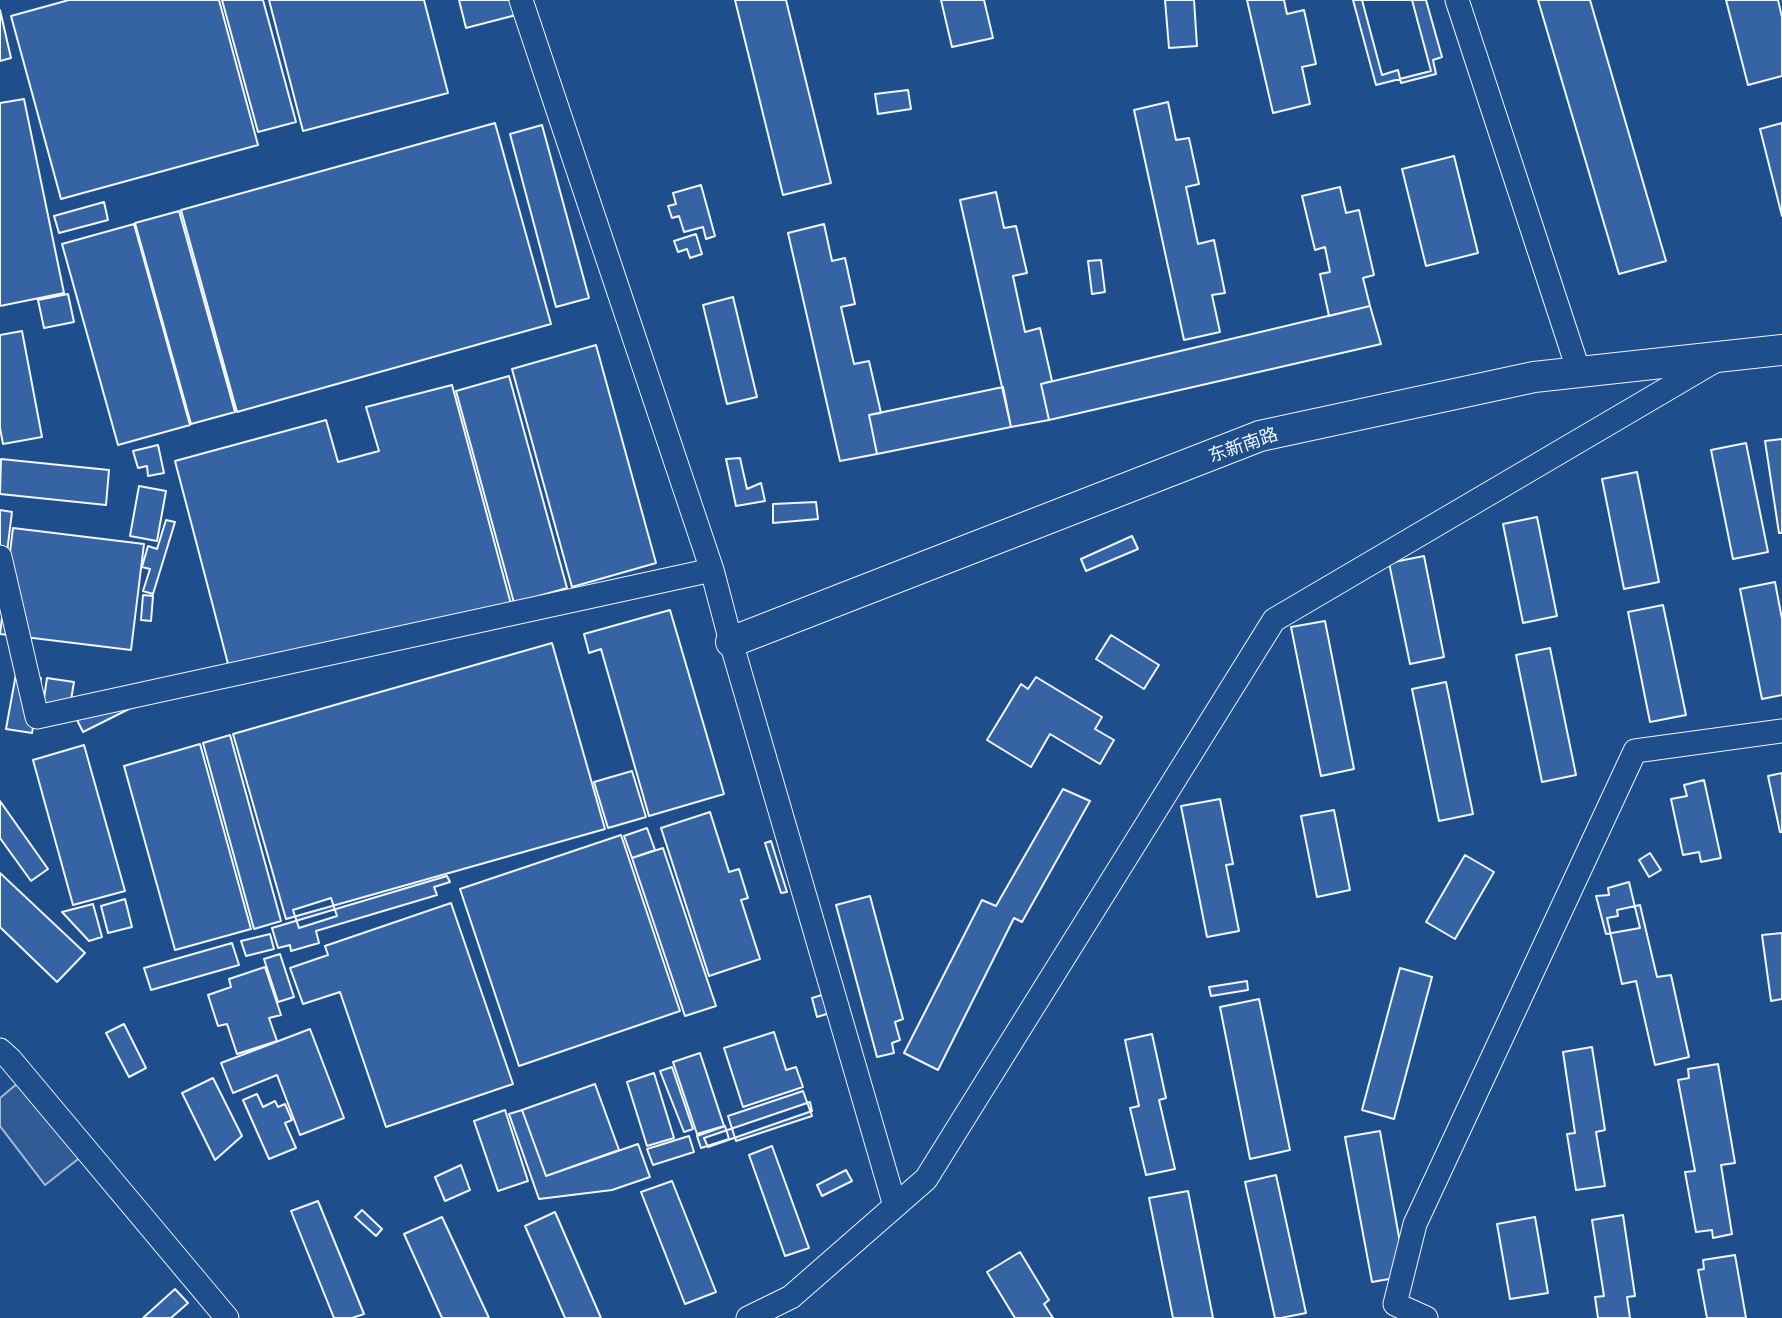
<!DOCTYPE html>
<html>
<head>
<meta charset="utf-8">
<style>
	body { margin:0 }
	canvas { display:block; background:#1f4e8c }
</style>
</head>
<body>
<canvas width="1782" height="1318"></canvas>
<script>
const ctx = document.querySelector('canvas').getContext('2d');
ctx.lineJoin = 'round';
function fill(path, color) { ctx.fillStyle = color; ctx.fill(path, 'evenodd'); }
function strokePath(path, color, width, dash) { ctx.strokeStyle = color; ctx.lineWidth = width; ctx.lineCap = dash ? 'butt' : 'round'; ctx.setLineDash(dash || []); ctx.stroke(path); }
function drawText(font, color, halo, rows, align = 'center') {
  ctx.font = font + ' Ubuntu,"Noto Sans SC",sans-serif'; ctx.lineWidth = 5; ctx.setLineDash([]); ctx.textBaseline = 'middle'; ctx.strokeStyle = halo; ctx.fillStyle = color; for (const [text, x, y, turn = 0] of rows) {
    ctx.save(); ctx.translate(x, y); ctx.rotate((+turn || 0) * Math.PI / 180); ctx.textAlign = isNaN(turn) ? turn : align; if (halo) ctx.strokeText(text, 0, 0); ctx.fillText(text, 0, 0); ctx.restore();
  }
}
const built = new Path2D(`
	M30 1073 91 1149 45 1185 0 1126V1098Z`);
fill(built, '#305b95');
strokePath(built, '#a8bbd7', 2);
const building = new Path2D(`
	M69 0H219L258 145 61 199 11 16Z
	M222 0H263L296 122 258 132Z
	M269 0H424L448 93 303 131Z
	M459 0H513L516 15 466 28Z
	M735 0H786L831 183 783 195Z
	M941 0H984L993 38 952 47Z
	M1165 0H1194L1197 46 1169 48Z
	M1247 0H1284L1287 14 1304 10 1316 64 1302 67 1310 104 1273 113Z
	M1353 0H1412L1431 71 1376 85Z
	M1362 0H1426L1442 57 1433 60 1436 74 1401 83 1398 70 1382 75Z
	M1538 0H1590L1666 261 1619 274Z
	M1726 0H1778L1782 17V76L1748 85Z
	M0 10 11 58 0 61Z
	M908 90 911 109 878 114 875 94Z
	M24 99 64 293 0 306V103Z
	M1168 102 1176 140 1189 138 1199 184 1186 187 1198 244 1214 240 1225 293 1212 295 1220 332 1184 340 1134 110Z
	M495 123 551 324 237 412 181 210Z
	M1782 123V216L1760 129Z
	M542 125 589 298 556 307 510 134Z
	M1454 156 1478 253 1426 266 1402 169Z
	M701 185 715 236 706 239 703 227 684 232 679 216 672 218 668 206 676 204 673 193Z
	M1340 187 1346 213 1359 210 1374 275 1363 278 1370 306 1329 316 1320 274 1330 272 1325 247 1315 250 1302 196Z
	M996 192 1004 228 1016 226 1027 273 1013 276 1025 332 1040 328 1052 381 1041 384 1049 420 1011 427 960 200Z
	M104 202 108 220 59 233 54 216Z
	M179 211 235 412 191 424 135 223Z
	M134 224 190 425 118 445 62 244Z
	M824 224 832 261 845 258 855 304 841 307 854 364 869 361 881 413 869 415 877 454 840 461 788 233Z
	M696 234 702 254 690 258 687 249 678 252 674 241Z
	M1101 260 1105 292 1092 294 1088 261Z
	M68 294 74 322 44 328 38 300Z
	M733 297 757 397 727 404 703 305Z
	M1370 306 1381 344 1049 420 1041 384Z
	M22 331 42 437 3 444 0 428V335Z
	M596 345 656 563 572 587 512 369Z
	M509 376 567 588 514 603 456 391Z
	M452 385 511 604 232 679 175 461 326 420 338 462 379 451 366 407Z
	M1003 387 1011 427 877 454 869 415Z
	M1782 439V533H1779L1765 441Z
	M1746 443 1768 552 1733 559 1711 450Z
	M158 445 164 473 148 476 147 466 138 468 133 451Z
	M740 458 747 489 761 483 765 501 736 506 726 459Z
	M1 459 109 470 106 505 0 494Z
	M1637 472 1659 582 1624 589 1602 479Z
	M139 486 166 491 157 541 130 536Z
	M816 502 818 519 773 523V504Z
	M0 510 12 512 0 609Z
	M1537 517 1557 616 1523 623 1503 524Z
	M166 520 175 522 153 594 143 591 150 569 142 567 148 546 157 549Z
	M13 528 144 544 131 650 0 634Z
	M1132 536 1138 549 1086 571 1081 559Z
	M1424 556 1444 657 1410 664 1389 563Z
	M1775 582 1782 619V695L1762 699 1740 589Z
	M143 595 153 596 151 621 141 620Z
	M1663 605 1686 715 1650 722 1628 612Z
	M670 610 724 794 649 816 601 649 589 653 584 634Z
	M1325 621 1354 769 1321 776 1291 627Z
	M1111 635 1159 665 1144 689 1096 659Z
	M552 643 605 829 286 919 233 734Z
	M1550 648 1576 775 1542 782 1516 655Z
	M16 674 41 678 32 733 6 729Z
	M1036 677 1102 717 1095 729 1114 740 1100 764 1050 734 1031 767 987 740 1021 684 1028 689Z
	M47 678 74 682 68 718 41 719Z
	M1446 682 1473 814 1439 821 1412 689Z
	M135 706 83 732 75 716Z
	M230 735 281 921 254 929 203 743Z
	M200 744 251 929 175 950 124 766Z
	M84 745 125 891 73 905 33 760Z
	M632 771 646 817 608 828 594 782Z
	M1782 773V832H1780L1768 776Z
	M1704 780 1721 858 1701 862 1699 852 1683 855 1671 799 1687 796 1684 785Z
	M1063 789 1090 801 1022 922 1014 918 938 1070 904 1053 982 900 996 906Z
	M1220 799 1233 864 1226 865 1239 931 1207 937 1181 806Z
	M0 801 48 869 31 881 0 838Z
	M1334 810 1350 890 1317 897 1301 816Z
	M710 812 729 872 739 869 748 898 741 900 760 959 709 976 661 828Z
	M647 828 655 850 632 858 624 836Z
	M621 835 680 1011 519 1066 460 889Z
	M771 841 787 892 781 893 765 843Z
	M663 848 716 1006 685 1016 632 858Z
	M1650 853 1661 870 1649 877 1639 860Z
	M1465 855 1494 872 1455 939 1426 922Z
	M0 873 85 953 57 982 0 927Z
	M447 876 450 882 434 887 437 895 316 931 319 943 291 951 290 945 278 948 272 928Z
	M1629 882 1640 928 1606 934 1596 896 1609 895 1608 888Z
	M870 896 903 1019 895 1022 900 1040 892 1043 894 1053 877 1057 836 905Z
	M331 898 337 916 299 928 293 910Z
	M125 899 132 927 108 933 101 906Z
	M451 903 513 1084 386 1127 340 992 303 1004 290 968 328 955 325 946Z
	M93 904 102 937 89 941 62 912Z
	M1640 905 1657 977 1671 975 1689 1057 1655 1065 1636 981 1622 984 1607 918 1618 916 1617 910Z
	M1782 933V999L1771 1001 1762 935Z
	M270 934 274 949 246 956 241 941Z
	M232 943 239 965 151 990 144 968Z
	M280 954 294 997 278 1002 264 959Z
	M265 967 281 1015 269 1018 277 1041 237 1054 227 1024 218 1026 208 995 231 987 229 979Z
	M1400 968 1432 977 1394 1119 1362 1110Z
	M1247 981 1248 990 1211 996 1209 987Z
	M825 994 830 1013 817 1017 812 998Z
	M1259 999 1290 1150 1250 1159 1220 1007Z
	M124 1024 146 1068 129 1077 106 1033Z
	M310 1029 344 1118 300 1135 277 1075 233 1093 221 1063Z
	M774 1032 786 1070 796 1067 803 1087 743 1107 724 1048Z
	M1152 1034 1166 1098 1159 1100 1175 1169 1146 1175 1130 1108 1139 1106 1125 1040Z
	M1592 1047 1605 1130 1596 1132 1605 1186 1576 1190 1567 1134 1575 1133 1563 1052Z
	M700 1053 724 1126 697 1134 673 1062Z
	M1718 1064 1735 1163 1721 1165 1732 1234 1713 1238 1712 1230 1696 1232 1685 1172 1695 1171 1678 1080 1689 1078 1688 1069Z
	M672 1067 693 1129 684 1132 660 1071Z
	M654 1073 674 1138 647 1146 627 1082Z
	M213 1078 242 1136 215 1160 182 1093Z
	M595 1084 619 1150 546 1176 522 1110Z
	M803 1091 812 1116 736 1141 728 1116Z
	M257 1094 263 1107 275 1101 278 1107 285 1104 292 1120 285 1123 296 1148 269 1159 243 1100Z
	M810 1102 812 1111 708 1147 704 1138Z
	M505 1110 528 1181 498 1191 474 1121Z
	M522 1110 546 1176 638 1144 650 1177 612 1190 539 1199 509 1114Z
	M725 1126 729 1139 701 1148 697 1136Z
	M1380 1131 1406 1276 1372 1282 1345 1137Z
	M689 1136 694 1152 653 1165 647 1149Z
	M772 1146 809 1248 785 1256 749 1155Z
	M461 1165 470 1190 445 1201 435 1177Z
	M846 1170 852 1181 822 1196 817 1185Z
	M1276 1175 1306 1313 1281 1318H1275L1245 1182Z
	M672 1181 716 1292 685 1304 641 1192Z
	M1188 1191 1213 1318H1173L1149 1198Z
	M318 1201 364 1314 352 1318H334L291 1211Z
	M362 1210 382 1229 376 1236 355 1217Z
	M555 1212 601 1318H565L525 1226Z
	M1623 1215 1635 1296 1627 1297 1630 1318H1598L1595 1297 1604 1296 1592 1220Z
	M442 1217 489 1318H442L404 1234Z
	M1535 1217 1548 1293 1510 1299 1497 1224Z
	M1020 1252 1049 1300 1044 1304 1053 1318H1015L987 1272Z
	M1735 1255 1746 1318H1707L1698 1270 1704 1269 1703 1260Z
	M175 1289 188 1303 171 1318H143Z`);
fill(building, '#3563a3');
strokePath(building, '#f2f6ff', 2);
const minor = new Path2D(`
	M1457 0 1579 372
	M0 557 37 717 712 570 521 0
	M712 570 731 642 895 1206
	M0 1050 10 1059 227 1318
	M748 1318 791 1297 926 1179 1274 620 1718 359
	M1426 1318 1395 1304 1415 1224 1635 751 1782 731`);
const major = new Path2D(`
	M731 642 1260 436 1534 377 1782 350`);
strokePath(minor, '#f2f6ff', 25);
strokePath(major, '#f2f6ff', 32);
strokePath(minor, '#1f4e8c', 23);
strokePath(major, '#1f4e8c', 30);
drawText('18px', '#f2f6ff', '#1f4e8c', [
	["东新南路",1243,445,-19]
]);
</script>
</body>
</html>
